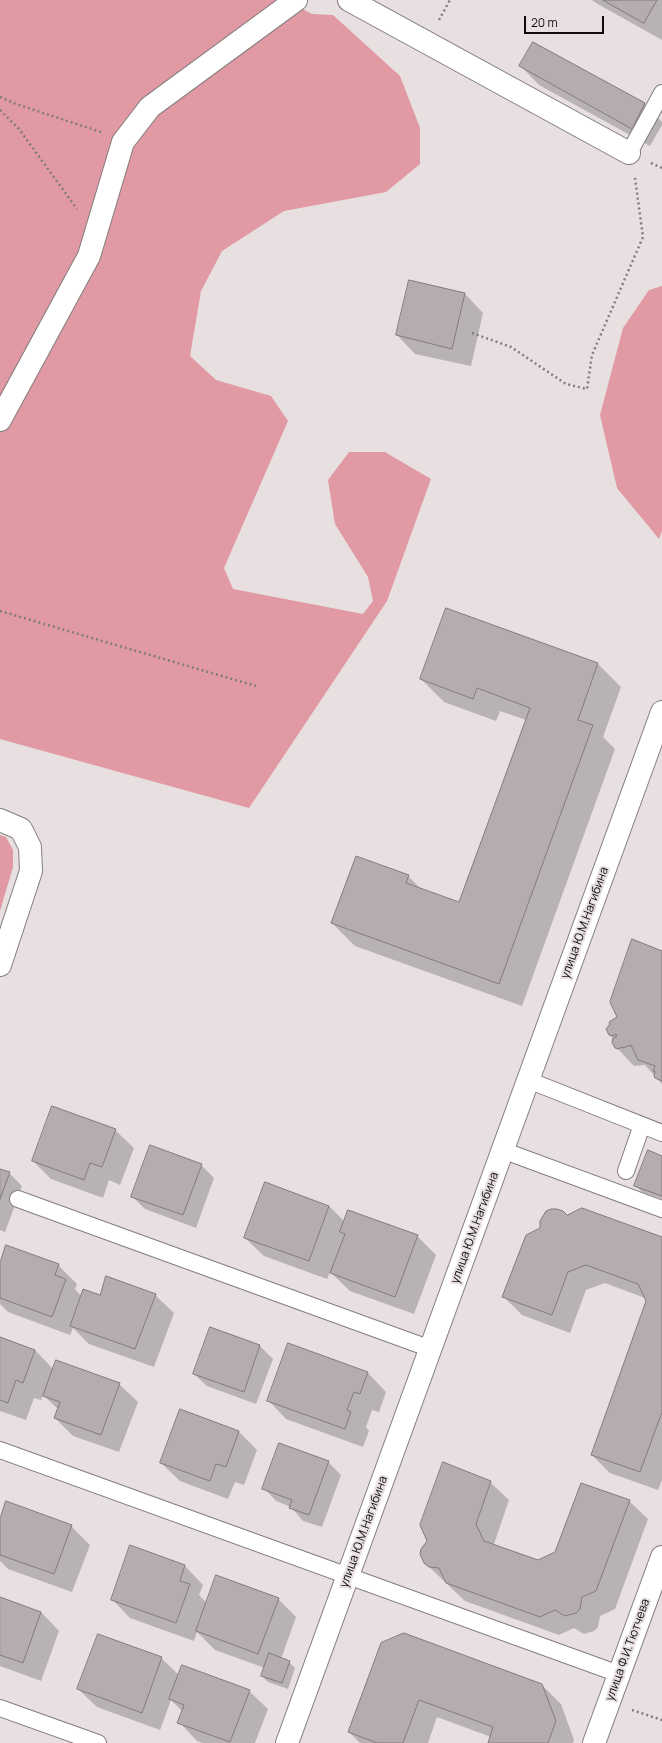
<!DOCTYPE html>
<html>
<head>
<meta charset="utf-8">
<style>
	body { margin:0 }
	#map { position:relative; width:662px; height:1743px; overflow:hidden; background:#e7dfe0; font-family:Manrope,sans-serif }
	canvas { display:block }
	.scale { position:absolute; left:524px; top:16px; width:80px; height:18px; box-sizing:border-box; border:2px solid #0f0c0d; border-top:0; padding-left:5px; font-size:12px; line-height:14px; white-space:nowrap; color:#0f0c0d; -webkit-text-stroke:3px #e7dfe0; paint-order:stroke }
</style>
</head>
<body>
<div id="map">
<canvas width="662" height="1743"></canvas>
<div class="scale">20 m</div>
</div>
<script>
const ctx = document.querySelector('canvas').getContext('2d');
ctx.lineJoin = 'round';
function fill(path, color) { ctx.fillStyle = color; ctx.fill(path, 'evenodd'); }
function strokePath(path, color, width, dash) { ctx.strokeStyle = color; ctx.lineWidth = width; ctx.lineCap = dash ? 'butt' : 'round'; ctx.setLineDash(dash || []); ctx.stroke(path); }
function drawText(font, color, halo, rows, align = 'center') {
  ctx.font = font + ' Manrope,sans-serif'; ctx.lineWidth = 4; ctx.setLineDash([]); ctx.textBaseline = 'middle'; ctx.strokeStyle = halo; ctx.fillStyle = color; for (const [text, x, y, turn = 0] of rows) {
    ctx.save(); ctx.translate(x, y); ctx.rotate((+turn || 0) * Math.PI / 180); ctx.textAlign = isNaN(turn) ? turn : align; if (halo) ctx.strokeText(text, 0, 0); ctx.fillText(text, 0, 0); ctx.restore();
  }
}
fill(new Path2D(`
	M0 0H286L312 14 333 15 400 76 420 128V164L386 192 284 211 222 251 201 291 190 356 216 380 271 396 288 421 224 568 233 589 363 614 373 601 368 577 335 524 328 480 349 452H385L431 479 387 601 249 808 0 739Z
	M662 286V531L659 539 617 488 600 415 623 328 649 290Z
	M0 835 6 837 13 850V867L0 911Z`), '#e199a3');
fill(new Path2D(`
	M592 0H662V40L596 3Z
	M533 43 645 104 662 122V125L650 146 539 85 521 66Z
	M465 294 483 313 471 366 415 354 397 335Z
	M447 609 598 664 621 687 603 737 615 749 522 1006 355 946 332 923 408 876 422 890 460 903 526 720 500 711 496 721 444 702 421 679Z
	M662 952V1084L645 1065 634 1066 616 1047 614 1039 609 1034Z
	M115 1130 134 1148 120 1185 109 1180 103 1198 51 1179 33 1161Z
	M662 1157V1199L642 1192 636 1186Z
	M201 1165 214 1178 196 1228 145 1209 132 1196Z
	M0 1170 9 1173 22 1186 5 1232 0 1230Z
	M329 1206 345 1222 417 1236 436 1255 414 1314 350 1291 330 1272 327 1279 264 1256 245 1238Z
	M567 1216 662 1238V1480L658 1490 610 1473 592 1455 647 1301 645 1298 605 1283 586 1290 570 1333 522 1315 504 1297Z
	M58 1265 77 1284 75 1289 81 1296 155 1295 174 1313 154 1367 89 1344 73 1328 70 1335 8 1312 0 1304V1266Z
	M211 1329 260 1346 273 1359 256 1404 207 1386 194 1374Z
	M0 1338 35 1350 54 1370 119 1384 138 1402 119 1452 73 1436 55 1418 58 1409 43 1395 41 1400 34 1398 26 1420 0 1411Z
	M288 1344 368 1373 386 1392 379 1412 372 1410 366 1427 369 1431 363 1447 286 1419 268 1400Z
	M180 1410 239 1432 257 1450 244 1485 235 1482 228 1499 180 1481 161 1463Z
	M328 1462 341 1475 322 1527 303 1521 291 1507 276 1501 264 1488Z
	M490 1482 509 1500 494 1544 495 1546 538 1562 556 1553 629 1501 648 1519 615 1609 600 1616 598 1627 594 1631 584 1634 574 1628 559 1635 465 1601 425 1563Z
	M0 1522 71 1526 90 1545 72 1592 8 1569 0 1561Z
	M185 1566 203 1585 199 1595 207 1603 278 1599 296 1617 281 1659 289 1662 295 1668 288 1689 268 1682 262 1676 265 1668 215 1650 197 1632 194 1641 130 1618 112 1599Z
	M0 1598 41 1612 59 1631 41 1681 0 1666Z
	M382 1643 542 1685 561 1704 574 1740 573 1743H489L491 1737 437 1717 428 1743H360L349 1732Z
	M161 1658 179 1675 249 1691 268 1709 255 1743H203L197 1741 179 1722 183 1712 171 1700 160 1730 97 1707 78 1689Z`), '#0003');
const building = new Path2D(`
	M603 0H657L644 23Z
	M533 42 645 103 632 129 519 66Z
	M409 280 465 293 452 349 396 335Z
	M446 608 598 663 578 720 593 725 499 984 331 923 356 856 409 875 406 883 459 902 530 708 477 688 473 699 420 679Z
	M632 939 662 951V1081L655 1078 654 1075 655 1071H653L655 1066 638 1060 631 1045 623 1048 622 1047 618 1049 615 1048 612 1042 613 1038 617 1036 616 1034 612 1036 609 1035 606 1029 610 1024 609 1022 617 1017 610 1002Z
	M52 1106 116 1129 102 1167 90 1163 84 1180 32 1161Z
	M150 1145 202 1164 183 1215 131 1197Z
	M648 1150 662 1156V1196L634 1186Z
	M0 1169 10 1172 0 1199Z
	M265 1182 329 1206 309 1261 244 1238Z
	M582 1208 662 1237V1412L640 1472 591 1455 646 1301 638 1284 586 1265 568 1272 552 1315 502 1297 526 1235 540 1228V1221L546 1211 551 1209H557L563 1211 567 1215Z
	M348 1210 418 1235 395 1297 330 1273 345 1234 340 1232Z
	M6 1245 59 1264 55 1275 66 1279 52 1317 0 1298V1263Z
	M106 1276 156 1294 135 1349 70 1326 83 1289 100 1295Z
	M210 1327 260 1345 244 1392 193 1374Z
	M0 1337 35 1350 23 1383 16 1380 8 1403 0 1400Z
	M288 1343 368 1372 360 1394 354 1392 347 1410 351 1412 345 1429 267 1401Z
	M56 1360 120 1383 101 1435 54 1418 60 1402 43 1396Z
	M180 1409 239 1431 226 1467 216 1464 210 1481 160 1463Z
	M279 1443 329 1461 309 1515 289 1508 292 1500 262 1489Z
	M443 1462 491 1481 476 1524 484 1541 538 1560 555 1552 581 1483 630 1500 596 1591 582 1597 580 1609 576 1613 565 1616 555 1610 540 1617 446 1583 439 1568 429 1567 424 1563 420 1554 421 1549 427 1541 420 1525Z
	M6 1501 72 1525 54 1574 0 1555V1519Z
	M130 1545 185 1565 180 1581 190 1584 176 1623 111 1600Z
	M216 1575 279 1598 258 1654 196 1631Z
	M0 1597 41 1612 23 1663 0 1655Z
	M404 1633 542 1684 556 1721 548 1743H488L493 1727 419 1700 403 1743H377L348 1732 381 1643Z
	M98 1634 162 1657 142 1713 77 1689Z
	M269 1653 290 1661 282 1683 261 1676Z
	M182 1665 250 1690 230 1742 177 1723 184 1705 169 1699Z`);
fill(building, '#b4acad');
strokePath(building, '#827b7b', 1);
const lane = new Path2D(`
	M629 153 662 93
	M528 1080 662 1133
	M502 1150 662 1209
	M626 1171 642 1125
	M18 1199 431 1349
	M0 1450 619 1674
	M0 1708 98 1743`);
const street = new Path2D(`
	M349 0 629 153
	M0 420 89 256 123 142 150 107 296 0
	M0 820 21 829 30 847 31 871 0 965
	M287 1743 662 712
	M594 1743 662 1557`);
strokePath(lane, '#847d7e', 18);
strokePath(street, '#847d7e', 24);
strokePath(new Path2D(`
	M439 20 450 0
	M0 97 16 104 101 132
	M0 110 19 129 77 209
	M651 163 662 168
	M472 333 511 347 566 384 587 389 592 355 643 237 635 178
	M0 611 256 686
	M632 1710 662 1720`), '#827c7d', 2.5, [2, 3]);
strokePath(lane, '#fff', 16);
strokePath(street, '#fff', 22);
drawText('12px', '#0f0c0d', '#e7dfe0', [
	["улица Ю.М.Нагибина",585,923,-70],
	["улица Ю.М.Нагибина",475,1228,-70],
	["улица Ю.М.Нагибина",364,1532,-70],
	["улица Ф.И.Тютчева",628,1650,-70]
]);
</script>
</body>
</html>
